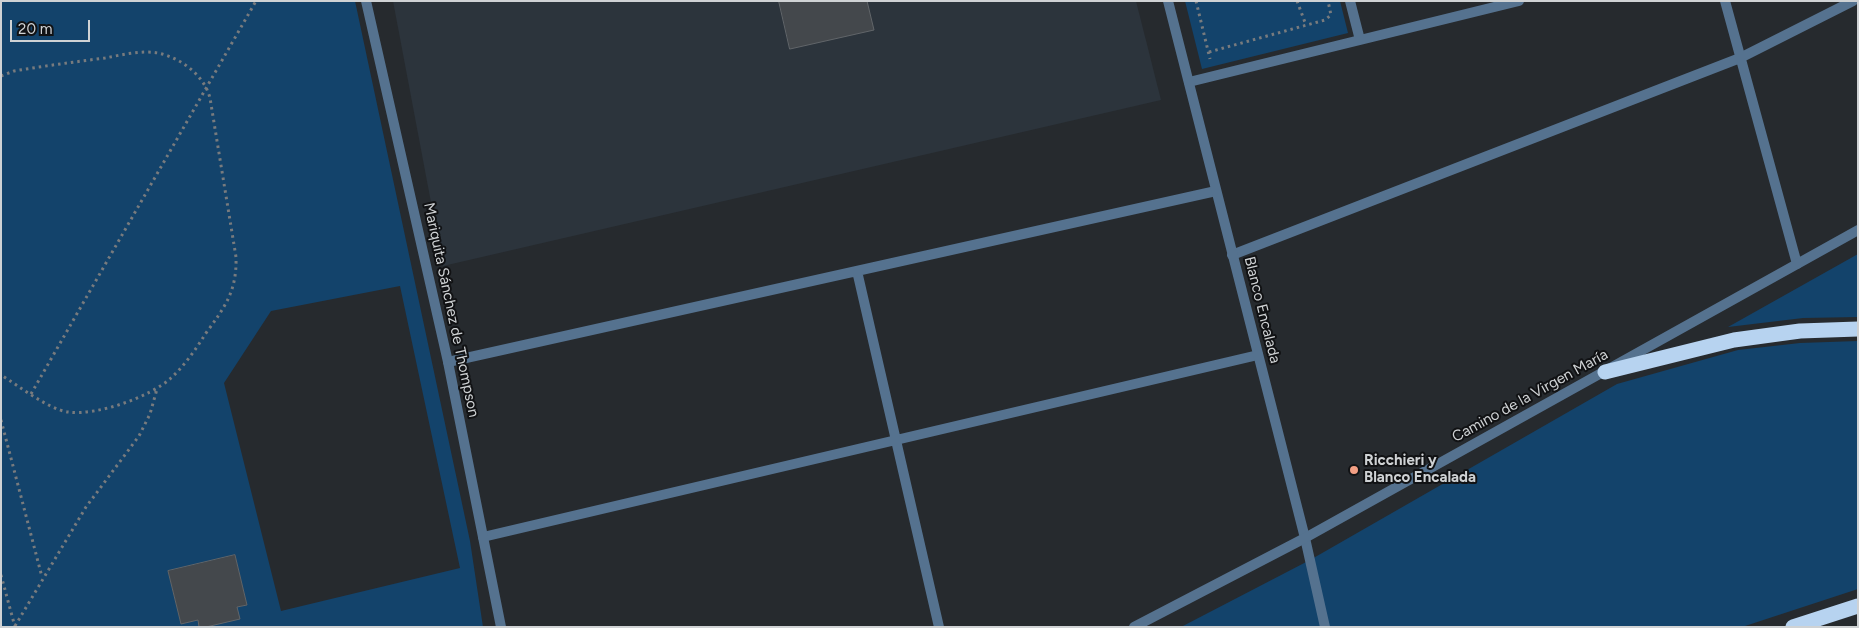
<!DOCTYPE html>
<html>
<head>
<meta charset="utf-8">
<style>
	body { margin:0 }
	#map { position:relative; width:1859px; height:628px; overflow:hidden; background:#262a2e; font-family:Figtree,sans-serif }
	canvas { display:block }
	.frame { position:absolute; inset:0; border:2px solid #cfd2d4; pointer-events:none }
	.scale { position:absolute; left:10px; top:20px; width:80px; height:22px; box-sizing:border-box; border:2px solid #cfd2d4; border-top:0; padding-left:6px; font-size:15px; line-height:18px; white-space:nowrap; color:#cfd2d4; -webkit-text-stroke:4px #111214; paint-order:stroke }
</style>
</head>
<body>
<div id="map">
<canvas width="1859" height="628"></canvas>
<div class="frame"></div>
<div class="scale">20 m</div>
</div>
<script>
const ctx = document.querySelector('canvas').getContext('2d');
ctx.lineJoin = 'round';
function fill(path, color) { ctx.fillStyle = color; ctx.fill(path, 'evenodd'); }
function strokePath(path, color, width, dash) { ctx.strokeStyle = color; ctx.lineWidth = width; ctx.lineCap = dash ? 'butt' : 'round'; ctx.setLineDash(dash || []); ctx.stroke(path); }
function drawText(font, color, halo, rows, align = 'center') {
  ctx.font = font + ' Figtree,sans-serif'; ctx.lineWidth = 4; ctx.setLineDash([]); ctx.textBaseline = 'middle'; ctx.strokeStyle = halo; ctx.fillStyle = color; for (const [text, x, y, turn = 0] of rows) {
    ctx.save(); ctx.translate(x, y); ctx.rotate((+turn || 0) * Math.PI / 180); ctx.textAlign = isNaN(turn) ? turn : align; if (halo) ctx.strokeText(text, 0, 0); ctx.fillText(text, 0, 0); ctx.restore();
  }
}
fill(new Path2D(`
	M393 1H1136L1161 100 443 266Z`), '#2c343c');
fill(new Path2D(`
	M1 1H355L470 541 483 627H206L237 607 247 605 235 555 168 571 181 624 198 620 199 627H1ZM400 286 460 568 281 611 224 383 271 311Z
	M1185 1H1340L1348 33 1202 69Z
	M1858 254V317L1803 318 1728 327Z
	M1858 341V589L1742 627H1181L1310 560 1617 384 1738 350 1800 343Z`), '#13436b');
const building = new Path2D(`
	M779 1H867L874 30 790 49Z
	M235 555 247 605 237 607 240 619 206 627H199L198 620 181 624 168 571Z`);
fill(building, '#44484c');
strokePath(building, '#616569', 1);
strokePath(new Path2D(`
	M1196 1 1210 59
	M1297 1 1306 25
	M1209 52 1325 20 1331 15 1328 1
	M1 76 14 71C44 66 74 62 105 58 121 55 141 50 158 53 181 58 204 75 210 98L236 257C237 291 225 307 206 333 196 349 185 365 171 378 150 397 97 416 68 412 48 409 19 386 1 375
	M31 394 256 1
	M1 420 42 577
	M1 575 15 627
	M15 626 86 507 139 436 150 414 157 389`), '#787b7e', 3, [2.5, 4]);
strokePath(new Path2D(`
	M1350 1 1360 40
	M1725 1 1797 264
	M1189 82 1519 1
	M1232 255 1740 58 1853 1
	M857 271 939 627
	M448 362 1216 191
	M483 537 1258 355`), '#55728f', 10);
strokePath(new Path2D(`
	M366 1 448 362 501 627
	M1168 1 1305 538 1325 627`), '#55728f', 10);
strokePath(new Path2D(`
	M1134 627 1305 538 1858 230`), '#55728f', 10);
strokePath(new Path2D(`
	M1605 372 1734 340 1800 331 1858 329
	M1793 627 1858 606`), '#b7d3f0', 15);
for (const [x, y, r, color] of [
	[1354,470,5,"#f39f84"]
]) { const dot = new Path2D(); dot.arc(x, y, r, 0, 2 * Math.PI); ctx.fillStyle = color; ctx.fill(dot); strokePath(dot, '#111214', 2); }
drawText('15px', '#cfd2d4', '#111214', [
	["Mariquita Sánchez de Thompson",451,310,78],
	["Blanco Encalada",1262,310,76],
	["Camino de la Virgen María",1530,396,-29]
]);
drawText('bold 15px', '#cfd2d4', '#111214', [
	["Ricchieri y",1364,461],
	["Blanco Encalada",1364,478]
], 'left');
</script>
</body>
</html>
